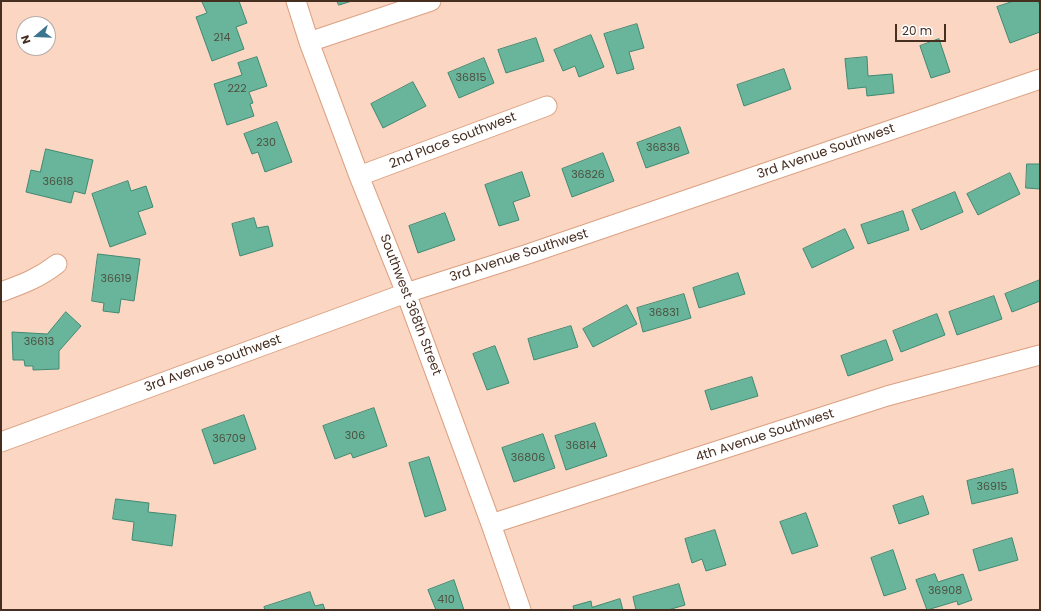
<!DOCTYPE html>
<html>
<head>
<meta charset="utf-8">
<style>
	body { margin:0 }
	#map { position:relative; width:1041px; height:611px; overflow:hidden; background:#fbd6c2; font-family:Poppins,sans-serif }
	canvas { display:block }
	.frame { position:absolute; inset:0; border:2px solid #462e21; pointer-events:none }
	.north { position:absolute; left:16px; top:16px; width:40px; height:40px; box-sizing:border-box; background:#fff; border:1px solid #b5aba6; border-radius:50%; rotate:251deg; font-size:11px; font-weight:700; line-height:16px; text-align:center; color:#462e21 }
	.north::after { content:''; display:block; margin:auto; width:14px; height:18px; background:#3c758f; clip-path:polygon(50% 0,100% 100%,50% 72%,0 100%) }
	.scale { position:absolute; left:895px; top:24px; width:51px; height:18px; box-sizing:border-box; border:2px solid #462e21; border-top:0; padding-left:5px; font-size:12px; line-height:14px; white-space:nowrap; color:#462e21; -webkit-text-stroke:3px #fff; paint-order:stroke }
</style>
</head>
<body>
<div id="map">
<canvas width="1041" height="611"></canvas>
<div class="frame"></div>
<div class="north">N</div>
<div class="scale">20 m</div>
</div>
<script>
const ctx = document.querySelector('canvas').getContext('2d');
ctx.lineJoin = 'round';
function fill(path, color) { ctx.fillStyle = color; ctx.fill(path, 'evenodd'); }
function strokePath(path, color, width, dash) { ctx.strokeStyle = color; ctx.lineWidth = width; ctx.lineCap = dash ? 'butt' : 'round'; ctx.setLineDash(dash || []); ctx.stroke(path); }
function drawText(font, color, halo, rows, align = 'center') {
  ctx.font = font + ' Poppins,sans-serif'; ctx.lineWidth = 3; ctx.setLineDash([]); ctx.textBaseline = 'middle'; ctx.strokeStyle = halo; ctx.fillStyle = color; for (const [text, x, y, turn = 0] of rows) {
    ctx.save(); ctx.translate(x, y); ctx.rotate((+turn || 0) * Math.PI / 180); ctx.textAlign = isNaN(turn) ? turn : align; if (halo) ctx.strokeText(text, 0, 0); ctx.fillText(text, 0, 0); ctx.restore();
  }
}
const building = new Path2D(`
	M206 1H239L247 23 236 27 244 49 212 61 196 17 207 13 202 2Z
	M337 1H352L339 5Z
	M1014 1H1038L1040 6V32L1010 43 997 7Z
	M637 24 644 48 629 52 634 69 617 74 604 34Z
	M591 35 604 67 579 77 575 66 563 71 554 50Z
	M536 38 544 61 506 73 498 50Z
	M939 39 950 72 931 78 920 46Z
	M257 57 267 86 249 92 253 103 250 104 254 116 227 125 214 84 242 75 238 63Z
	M867 57 868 76 892 74 894 93 867 96 866 87 848 89 845 59Z
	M484 58 494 83 459 98 448 73Z
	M784 69 791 89 744 106 737 85Z
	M413 82 426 106 383 128 371 104Z
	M277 122 292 162 265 172 258 152 252 154 244 134Z
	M680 127 689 153 646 168 637 143Z
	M46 149 93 160 85 194 74 191 71 203 26 192 31 170 40 172Z
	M603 153 614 181 572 197 562 169Z
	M1027 164H1040V189L1026 188Z
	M522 172 530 196 513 202 519 220 499 226 485 185Z
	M1010 173 1020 194 978 215 967 194Z
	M128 181 131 191 146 186 153 207 138 212 146 234 110 247 92 194Z
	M955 192 963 212 921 230 912 210Z
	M903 211 909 230 868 244 861 225Z
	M445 213 455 240 418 253 409 226Z
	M254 218 257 228 268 226 273 246 240 256 232 224Z
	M845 229 854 248 812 268 803 249Z
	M98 254 140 259 134 301 121 299 119 313 103 311 104 303 92 301Z
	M738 273 745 294 699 308 693 288Z
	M1040 280V301L1012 312 1005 294Z
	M684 294 691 318 643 332 637 308Z
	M994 296 1002 319 957 335 949 312Z
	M627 305 637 324 593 347 583 329Z
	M66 312 81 326 59 351V369L33 370V366H25L24 360H13L12 332 47 334Z
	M937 314 945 335 901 352 893 331Z
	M571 326 578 347 534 360 528 339Z
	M886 340 893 360 848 376 841 356Z
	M495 346 509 383 487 390 473 354Z
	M752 377 758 396 711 410 705 391Z
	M374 408 387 446 353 458 351 453 335 459 323 426Z
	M244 415 256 449 214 464 202 430Z
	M595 423 607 456 566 470 555 436Z
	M543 434 555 468 514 482 502 448Z
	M429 457 446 510 425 517 409 463Z
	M1013 469 1018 493 972 504 967 481Z
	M923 496 929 514 899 524 893 506Z
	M116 499 149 503 148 512 176 515 172 546 132 540 134 522 113 519Z
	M806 513 818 546 792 554 780 522Z
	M715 530 726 565 706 571 702 559 692 563 685 539Z
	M1012 538 1018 560 979 571 973 550Z
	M893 550 906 589 884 596 871 558Z
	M935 574 938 582 963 574 972 600 958 605 957 601 927 610 916 580Z
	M454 580 464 610H436L428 590Z
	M679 584 685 605 668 610H636L633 597Z
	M310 592 315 606 323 604 325 610H265L264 607Z
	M620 599 623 610H574L573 606 591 601 592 607Z`);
fill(building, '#68b59b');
strokePath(building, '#408972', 1);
const street = new Path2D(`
	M296 1 309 42 359 176 406 293 491 524 521 610
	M309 42 431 1
	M359 176 547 106
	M1 292C23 284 39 278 57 264
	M1 442 406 293 525 255 1040 79
	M491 524 887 396 1040 355`);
strokePath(street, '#dba080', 21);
strokePath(street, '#fff', 19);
drawText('11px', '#4e5040', null, [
	["214",222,38],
	["36815",471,78],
	["222",237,89],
	["230",266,143],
	["36836",663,148],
	["36826",588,175],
	["36618",58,182],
	["36619",116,279],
	["36831",664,313],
	["36613",39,342],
	["306",355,436],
	["36709",229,439],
	["36814",581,446],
	["36806",528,458],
	["36915",992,487],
	["36908",945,591],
	["410",446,600]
]);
drawText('13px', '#462e21', '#fff', [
	["2nd Place Southwest",453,141,-21],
	["3rd Avenue Southwest",826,152,-19],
	["3rd Avenue Southwest",519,256,-18],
	["Southwest 368th Street",410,305,69],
	["3rd Avenue Southwest",213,364,-20],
	["4th Avenue Southwest",765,436,-18]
]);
</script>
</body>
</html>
